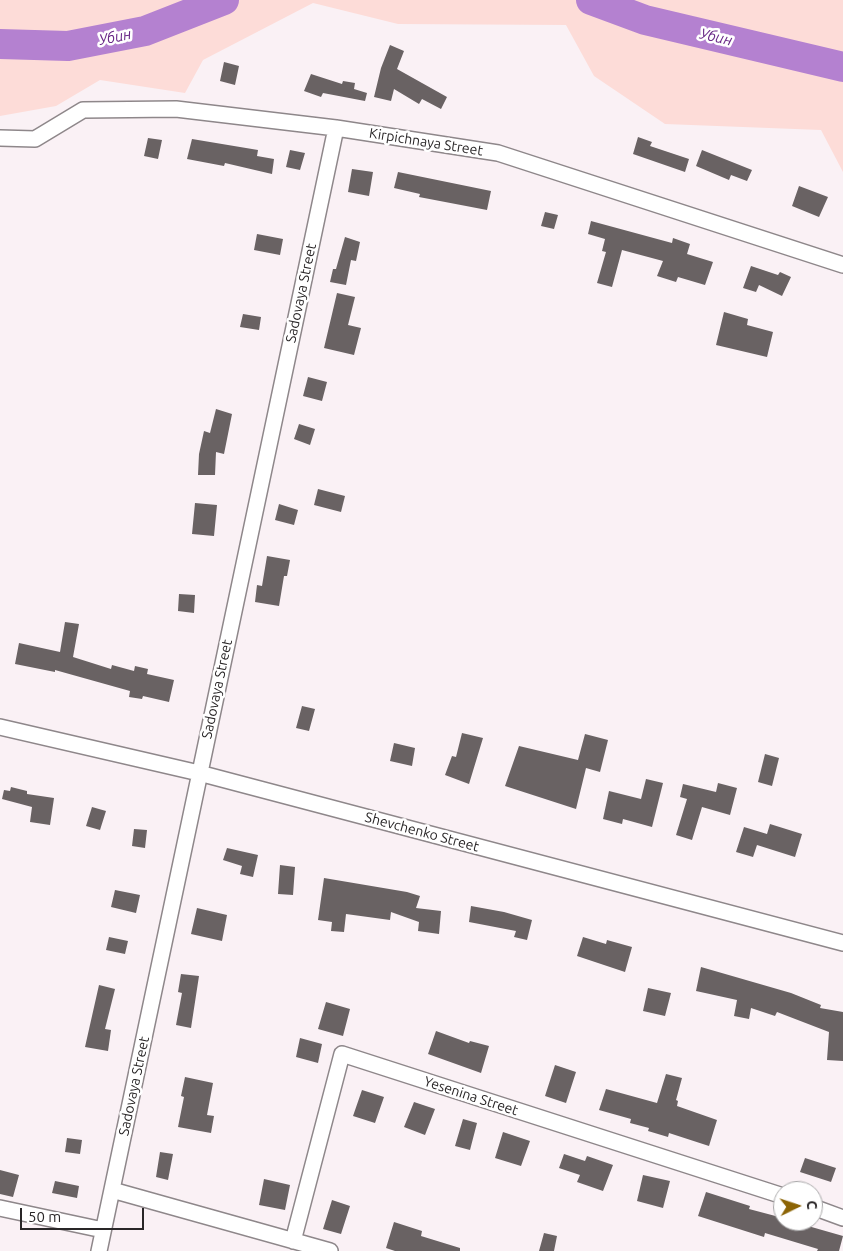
<!DOCTYPE html>
<html>
<head>
<meta charset="utf-8">
<style>
	body { margin:0 }
	#map { position:relative; width:843px; height:1251px; overflow:hidden; background:#faf1f5; font-family:Ubuntu,sans-serif }
	canvas { display:block }
	.north { position:absolute; left:773px; top:1181px; width:50px; height:50px; box-sizing:border-box; background:#fff; border:1px solid #a9a8a9; border-radius:50%; rotate:86deg; font-size:14px; font-weight:700; line-height:20px; text-align:center; color:#292627 }
	.north::after { content:''; display:block; margin:auto; width:18px; height:22px; background:#8c6405; clip-path:polygon(50% 0,100% 100%,50% 72%,0 100%) }
	.scale { position:absolute; left:20px; top:1208px; width:124px; height:22px; box-sizing:border-box; border:2px solid #292627; border-top:0; padding-left:6px; font-size:15px; line-height:18px; white-space:nowrap; color:#292627; -webkit-text-stroke:4px #fff; paint-order:stroke }
</style>
</head>
<body>
<div id="map">
<canvas width="843" height="1251"></canvas>
<div class="north">С</div>
<div class="scale">50 m</div>
</div>
<script>
const ctx = document.querySelector('canvas').getContext('2d');
ctx.lineJoin = 'round';
function fill(path, color) { ctx.fillStyle = color; ctx.fill(path, 'evenodd'); }
function strokePath(path, color, width, dash) { ctx.strokeStyle = color; ctx.lineWidth = width; ctx.lineCap = dash ? 'butt' : 'round'; ctx.setLineDash(dash || []); ctx.stroke(path); }
function drawText(font, color, halo, rows, align = 'center') {
  ctx.font = font + ' Ubuntu,sans-serif'; ctx.lineWidth = 5; ctx.setLineDash([]); ctx.textBaseline = 'middle'; ctx.strokeStyle = halo; ctx.fillStyle = color; for (const [text, x, y, turn = 0] of rows) {
    ctx.save(); ctx.translate(x, y); ctx.rotate((+turn || 0) * Math.PI / 180); ctx.textAlign = isNaN(turn) ? turn : align; if (halo) ctx.strokeText(text, 0, 0); ctx.fillText(text, 0, 0); ctx.restore();
  }
}
fill(new Path2D(`
	M0 0H843V172L821 130 665 124 594 76 566 25 398 24 313 3 203 60 185 93 100 80 56 106 0 116Z`), '#fddcd8');
strokePath(new Path2D(`
	M591 0 645 20 843 67
	M0 44 68 46 145 31 224 0`), '#b481d0', 30);
fill(new Path2D(`
	M390 45 404 51 397 69 447 97 441 109 422 99 419 104 394 89 391 101 374 97 381 68Z
	M224 62 239 66 235 85 220 81Z
	M311 74 342 84 343 81 355 83 354 89 367 93 365 101 323 93 321 97 304 91Z
	M638 137 652 142 650 146 689 159 685 172 633 154Z
	M148 138 162 140 158 159 144 156Z
	M192 139 258 150 257 156 274 159 272 174 225 163 224 166 187 159Z
	M290 150 305 153 300 170 286 167Z
	M702 150 752 170 747 181 731 175 729 180 696 166Z
	M352 169 373 172 369 196 348 192Z
	M398 172 491 191 487 210 419 197 420 194 394 188Z
	M799 186 828 197 819 217 792 206Z
	M545 212 558 215 554 229 541 226Z
	M591 221 672 243 673 238 690 244 687 254 713 262 705 285 678 277 676 282 657 276 663 261 622 250 612 287 597 283 606 252 602 251 605 239 588 234Z
	M257 234 283 239 280 255 254 250Z
	M345 237 360 242 356 261 351 260 346 285 330 282 333 269H336Z
	M751 266 778 275 780 272 791 277 782 296 759 285 756 292 743 288Z
	M337 293 355 297 348 325 361 328 354 355 324 348Z
	M724 312 748 319 747 325 773 332 767 357 716 345Z
	M243 314 261 317 259 330 240 327Z
	M308 377 327 382 322 401 303 396Z
	M216 409 232 414 224 454 216 452 215 475H198L199 454 204 431 210 433Z
	M299 424 315 429 310 445 294 439Z
	M318 489 345 496 341 512 314 505Z
	M195 503 217 505 214 536 192 534Z
	M279 504 298 510 294 525 275 520Z
	M267 556 290 560 287 576H284L279 606 255 602 257 585 262 586Z
	M179 594 195 595 194 613 178 611Z
	M65 622 79 624 73 657 111 669 112 665 134 671 135 666 148 669 147 674 174 680 169 702 143 696 142 699 129 697 130 691 55 670V672L15 664 19 643 60 652Z
	M302 706 315 709 309 731 296 728Z
	M462 733 483 738 469 784 445 775 452 756 456 757Z
	M585 734 608 740 600 772 586 768 576 809 505 786 519 746 578 760Z
	M394 743 415 748 412 766 390 761Z
	M765 754 779 758 772 786 758 782Z
	M646 779 663 783 652 827 623 819 622 824 603 819 609 791 641 799Z
	M718 783 737 788 730 815 702 807 692 840 676 835 687 799 680 797 683 784 716 792Z
	M11 787 27 791V794L54 798 50 825 30 822 32 807 2 799 4 790 10 791Z
	M92 807 106 811 100 830 86 826Z
	M770 824 802 834 795 857 757 845 753 857 736 852 744 827 767 834Z
	M134 829 147 830 145 848 132 846Z
	M227 848 258 855 253 877 240 874 242 866 223 860Z
	M280 865 295 867 293 895 278 894Z
	M324 878 407 892 420 896 416 908 441 911 439 934 418 931 419 922 391 912 390 920 346 914 344 932 331 931 332 922 318 920Z
	M115 890 140 895 136 913 111 907Z
	M471 906 504 912 532 920 527 940 514 937 516 931 469 922Z
	M197 908 227 915 222 941 191 934Z
	M109 937 128 941 125 954 106 950Z
	M583 937 606 944 607 940 632 947 625 972 577 956Z
	M701 967 791 993 821 1005 820 1008 843 1012V1061L827 1060 829 1032 777 1012 775 1016 751 1008 749 1019 734 1016 737 1000 696 991Z
	M181 974 199 976 191 1028 176 1025 182 993 178 992Z
	M99 985 115 989 105 1029 111 1030 108 1051 85 1047Z
	M648 988 671 993 665 1016 643 1011Z
	M326 1002 350 1009 343 1036 318 1029Z
	M436 1031 469 1043 470 1041 489 1046 481 1073 428 1054Z
	M300 1038 322 1044 318 1063 296 1057Z
	M555 1065 576 1072 566 1103 545 1096Z
	M666 1074 682 1078 676 1100 678 1101 677 1106 717 1120 709 1146 669 1133 668 1137 648 1131 649 1128 630 1123 631 1119 599 1110 606 1089 657 1103Z
	M185 1077 213 1083 207 1115 214 1116 211 1133 178 1127 184 1097 181 1096Z
	M362 1090 384 1097 375 1123 353 1116Z
	M414 1102 435 1109 425 1135 404 1127Z
	M463 1119 477 1123 470 1150 455 1146Z
	M503 1132 530 1141 521 1166 495 1158Z
	M67 1138 82 1140 80 1154 65 1152Z
	M160 1152 173 1154 168 1180 156 1177Z
	M564 1154 585 1161 587 1156 613 1165 603 1191 577 1182 580 1175 559 1168Z
	M805 1158 836 1168 831 1182 800 1172Z
	M0 1170 19 1175 13 1197 0 1194Z
	M643 1175 670 1181 663 1208 637 1201Z
	M264 1179 290 1185 285 1210 259 1205Z
	M55 1181 79 1186 77 1198 52 1193Z
	M706 1192 750 1206 749 1209 783 1218V1221H802L801 1224 843 1236 839 1251H817L818 1249 765 1233 764 1237 698 1216Z
	M332 1200 350 1206 341 1234 323 1229Z
	M394 1222 422 1231 421 1236 460 1248V1251H395L386 1248Z
	M544 1233 557 1236 554 1251H539Z`), '#696263');
const street = new Path2D(`
	M0 138 35 139 83 110 176 109 336 128 498 153 843 265
	M0 727 199 773 843 943
	M112 1190 330 1251
	M813 1207 843 1218
	M0 1208 103 1230
	M293 1241 342 1054 783 1196
	M99 1251 336 128`);
strokePath(street, '#8e878a', 18);
strokePath(street, '#fff', 15);
drawText('14px', '#292627', '#fff', [
	["Kirpichnaya Street",426,142,9],
	["Sadovaya Street",301,293,-78],
	["Sadovaya Street",217,689,-78],
	["Shevchenko Street",422,832,15],
	["Sadovaya Street",134,1086,-78],
	["Yesenina Street",471,1096,18]
]);
drawText('italic 15px', '#692887', '#fff', [
	["Убин",115,37,-11],
	["Убин",716,37,13]
]);
</script>
</body>
</html>
